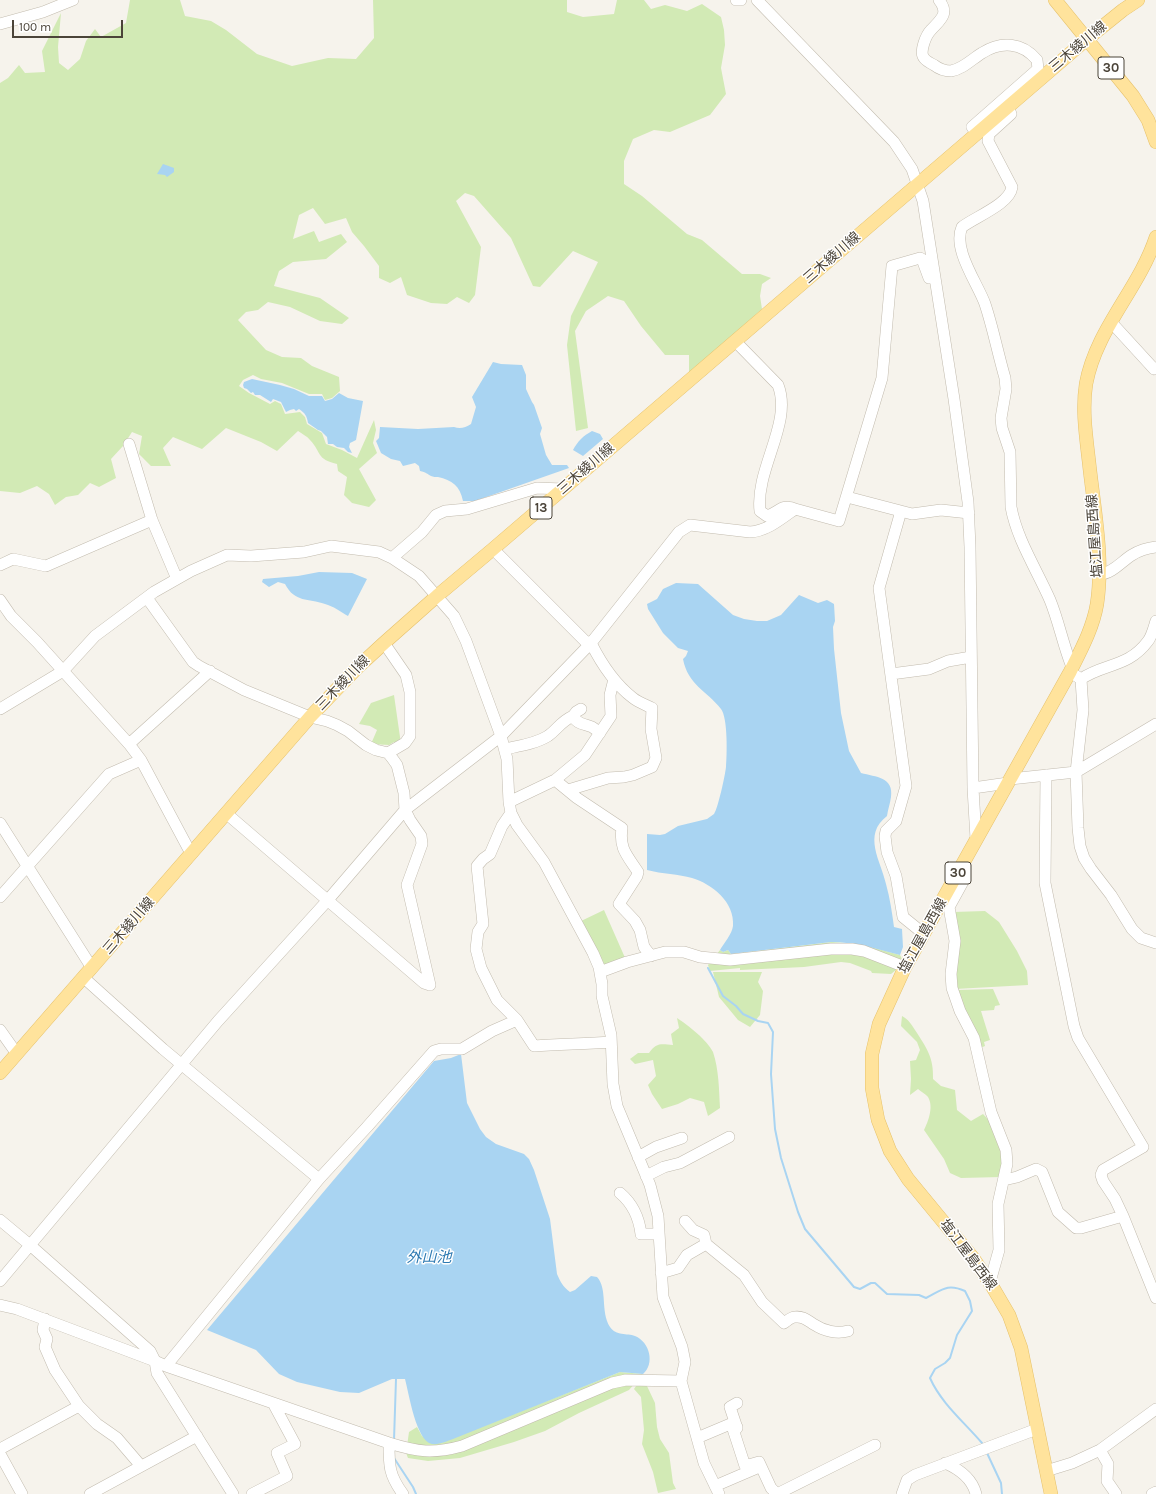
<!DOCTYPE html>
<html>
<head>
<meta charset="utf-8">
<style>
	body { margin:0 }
	#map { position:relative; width:1156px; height:1494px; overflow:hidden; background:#f6f3ec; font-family:Karla,sans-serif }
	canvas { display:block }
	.scale { position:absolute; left:12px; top:20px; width:111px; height:18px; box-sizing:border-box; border:2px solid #4b4439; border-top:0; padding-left:5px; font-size:12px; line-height:14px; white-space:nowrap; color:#4b4439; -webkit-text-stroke:3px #fff; paint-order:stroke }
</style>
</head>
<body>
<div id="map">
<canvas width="1156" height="1494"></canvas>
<div class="scale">100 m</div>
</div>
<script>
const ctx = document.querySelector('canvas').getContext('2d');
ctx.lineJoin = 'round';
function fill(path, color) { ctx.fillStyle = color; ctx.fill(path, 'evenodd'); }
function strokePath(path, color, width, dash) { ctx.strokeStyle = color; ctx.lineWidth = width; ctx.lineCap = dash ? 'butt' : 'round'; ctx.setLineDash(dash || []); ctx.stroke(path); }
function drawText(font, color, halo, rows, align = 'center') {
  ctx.font = font + ' Karla,"Noto Sans JP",sans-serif'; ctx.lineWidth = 3; ctx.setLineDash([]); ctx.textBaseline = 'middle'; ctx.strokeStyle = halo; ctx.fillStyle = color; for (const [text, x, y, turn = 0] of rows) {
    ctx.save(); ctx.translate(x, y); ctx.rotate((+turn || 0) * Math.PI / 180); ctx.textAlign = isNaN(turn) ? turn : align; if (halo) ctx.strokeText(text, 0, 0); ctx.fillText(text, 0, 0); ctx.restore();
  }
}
fill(new Path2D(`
	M130 0H180L185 16 211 21 226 30 257 54 292 66 328 58 356 59 374 38 373 0H567V12L583 17 614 14 617 0H644L651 9 665 5 687 11 702 4 721 17 724 30 725 45 721 68 726 94 710 115 670 132 654 130 633 139 624 161V184L642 196 687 234 702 240 742 274H760L771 278 762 284 760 296 762 309 689 374V355H665L641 326 624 301 608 296 586 311 575 331 588 428 576 431 567 345 571 316 598 262 573 251 540 287 533 286 511 238 474 196 465 193 456 201 481 247 475 295 469 303 457 297 447 304 431 303 407 295 401 277 390 283 379 278V266L364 246 352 232 346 218 325 224 313 208 299 215 293 239 314 231 319 242 341 234 347 242 326 259 293 262 279 271 274 286 320 298 349 318 342 324 320 321 290 307 268 302 258 310 246 312 238 320 266 350 282 357 301 358 312 366 339 377 340 391 332 398 325 400 322 394H309L282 383 261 379 253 375 243 380 239 386 249 393 270 404 275 401 281 404 285 414 300 412 305 417 307 424 322 433 326 444 342 450 357 458 374 420 376 430 373 443 377 453 359 469 376 500 369 507 352 503 344 495 347 477 338 471 337 464C316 459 322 453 310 440 307 436 302 434 298 431L277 451 261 442 226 428 202 449 173 437 163 448 171 466H151L139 454 142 436 132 432 123 446 111 459 116 478 99 487 90 483 78 495 66 497 55 505 49 494 37 486 20 493 0 491V83L8 78 19 65 25 73 45 72 42 51 61 13 58 47 59 63 68 70 80 59 86 41 95 29 101 37 126 23Z
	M394 695 401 744 395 745 394 742 389 745 371 744 377 730 370 726 359 724 371 703Z
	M604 910 626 960 605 966 579 922Z
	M985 911 999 922 1017 951 1027 971 1028 985 955 989 953 912Z
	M831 942 860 944 900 955 902 959 896 970 891 974 872 973 871 971 850 963 841 962 804 967 740 970V968L710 971 708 965 720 950 723 952 728 950 731 954Z
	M713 972H762L758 982 763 991 760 1015 750 1027 738 1020 719 997Z
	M993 989 1000 1005 995 1006 994 1010 981 1011 990 1040 984 1042 985 1046 980 1048 956 990Z
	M902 1016C909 1020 911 1024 915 1030 926 1047 934 1057 933 1079L941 1086 955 1090 957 1110 971 1121 983 1114C1000 1131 1007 1154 1001 1177L961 1178 950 1173 944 1159 924 1130C928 1122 934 1107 928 1097 926 1094 921 1092 918 1089L910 1095 911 1079 910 1061 916 1060 920 1050 917 1042 901 1026Z
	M677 1018C688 1025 708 1041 713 1052 719 1070 719 1090 720 1108L708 1116 704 1102 690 1098 678 1104 662 1109 652 1094 648 1085 656 1076 653 1060 635 1064 630 1059 638 1053H649C656 1042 662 1044 673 1045L671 1034 679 1028Z
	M620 1372 643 1374 629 1390 579 1413 545 1431 514 1442 460 1458 428 1461 408 1458 406 1453 409 1432 417 1427 422 1436 440 1443Z
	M638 1383 647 1386 655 1403 657 1427 660 1439 669 1453 673 1483 676 1489 658 1493 653 1472 642 1444 644 1430 641 1397 634 1389Z`), '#d2eab5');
fill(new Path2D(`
	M163 164 174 168V172L167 177 165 175 157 174Z
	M493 362 501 364 522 365 526 375V389L532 402 534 405 542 428 540 434 546 455 552 465H567L569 468 475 501H463C460 486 452 480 438 477 436 477 433 477 431 476 427 474 426 472 420 471L419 466 415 463 403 466 400 461 391 459 381 453 376 441 379 438 380 427 418 429 454 427C460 429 465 428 471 424L476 407 472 397Z
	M252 379 280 385 294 389 309 396H322L325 401 332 399 339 393 348 398 363 401 356 440 350 443 349 447 352 453 348 452 344 448 337 447 333 444H328L327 437 321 431 318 430 308 423C307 416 305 413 299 409L296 411 294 409 290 410 286 412 281 402 273 399 271 402 260 395H255L253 392 251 393 247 389 244 388 243 385 244 382Z
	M592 431 600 434 603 439 583 456 573 450C578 441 583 436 592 431Z
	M319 572 352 573 367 579 348 616C341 612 333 606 325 604 308 598 295 603 285 584L278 582 269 587 262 582 263 579 298 576Z
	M676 583 698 584 733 615 744 619 757 621H767L781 615 799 595 818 603 827 600 834 604 835 621 833 627 834 649 841 713 849 751 861 773C876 777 894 777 891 797 890 804 888 809 887 816 862 835 881 861 886 884 890 898 892 913 894 927L902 929 903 947 900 955C877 949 855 942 831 942L731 954 728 950 723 952 720 950C724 943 732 934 733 926 735 902 712 884 692 878 679 874 662 874 647 870V834L660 835 665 834 678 826 707 819 714 814C718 808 725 776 726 767 727 755 728 718 721 709 706 690 688 685 683 659L686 656 688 651 678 648 663 633 648 609 647 604 657 599 663 589Z
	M461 1054 467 1103 480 1129 486 1137 496 1144 524 1154 529 1159 534 1170 550 1219 557 1274C560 1281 563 1287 570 1292L575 1290 591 1276 597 1277C608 1289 600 1311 610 1327 616 1336 627 1333 635 1336 650 1342 655 1364 643 1374L620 1372 453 1439C447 1441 439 1445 432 1444 416 1441 409 1394 405 1379H392L359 1393 340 1392 297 1382 279 1374 256 1350 207 1330 434 1061 451 1058Z`), '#a9d4f2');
strokePath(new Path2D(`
	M708 968 723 996 736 1006 743 1014 758 1021 768 1023 773 1032 771 1074 775 1129 781 1158 798 1212 805 1229 854 1287 860 1289 871 1283H875L887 1294 919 1295 926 1298C942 1290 947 1283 965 1291L970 1301 972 1311 957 1335 950 1358 945 1363 935 1369 930 1378C941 1403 964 1422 982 1443
	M394 1440 396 1379
	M987 1453 1001 1483 1002 1494
	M394 1458 413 1487 416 1494`), '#a9d4f2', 2);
const minor = new Path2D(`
	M736 0H741
	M757 0 894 142 912 169 923 201 954 399 968 502 970 547 973 788 976 839
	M939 0C950 14 940 20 931 30 926 35 919 52 924 58 926 61 930 63 934 65 939 69 944 71 951 71 963 69 972 59 982 53 1001 41 1022 42 1037 60L1038 69 972 127 977 134
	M0 24 43 12 73 0
	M1008 107 1011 114 989 134 988 141 1012 187C1010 204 975 217 962 227 952 249 978 284 985 304 993 328 998 354 1005 378L1006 389 1001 418 1002 428 1010 452 1011 507C1017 540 1037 570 1050 600 1059 622 1063 645 1072 667
	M1111 322 1154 369 1156 368
	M735 341 778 385C793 423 755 469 760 511L767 516C778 513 782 503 795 509
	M129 444 152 520 177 579
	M847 497 912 514 941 510 969 513
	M901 511 879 588 906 786 896 821 886 831 885 836 887 852 896 876 903 917 924 934
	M493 549 585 641 591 643 679 532 690 525 750 532C767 531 781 519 795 509L839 521 882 378 892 266 920 258 922 259 929 278
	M392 558 422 532 436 515 445 511 467 509 537 488 563 489
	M0 565 13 559 46 566 152 520
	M1100 574C1112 574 1122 561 1132 555 1140 550 1147 548 1156 547
	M147 598 193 662 199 666 244 690 310 717 327 721 337 725 348 731 366 745 376 750 388 753 392 758 397 765 404 793 405 810 410 820 421 836 422 844 407 885 430 985
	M0 600 11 616 37 642 129 744 141 760 188 848 193 852
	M384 643 406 675 410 692V736L405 743 388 753
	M1070 672 1081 679 1083 710 1076 772 1078 828 1080 846 1084 858 1091 869 1111 895 1132 929 1141 938 1156 943
	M891 674 929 669 948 661 971 657
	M1081 679C1104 663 1128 668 1148 641 1152 636 1154 627 1156 621
	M0 709 63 671 95 636 154 592 191 571 227 555 251 556 304 552 331 546 379 552 392 558 419 576 454 616 466 641 501 736 507 759 509 802 511 813 517 825 544 862 593 953 599 967 602 984V996L611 1035 613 1084 617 1106 650 1185 658 1216 663 1297 682 1347 685 1362 681 1381 697 1438 704 1463 719 1494
	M581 709 576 712 573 716C576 724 585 724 592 727 595 729 598 731 600 733
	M129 744 210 671
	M505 749C519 746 535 744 548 736 558 729 560 722 573 716
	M1046 775 1045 883 1074 1026 1078 1038 1143 1147 1103 1170 1101 1175 1103 1181 1115 1199 1123 1216 1156 1298
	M1010 779 1076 772 1156 724
	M555 780 577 798 622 828C619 849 627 855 638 872L637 876 619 904 635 921 640 930 644 947 651 956
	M973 788 1008 783
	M509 802 555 780 585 755 611 716 610 695 614 679
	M511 813 502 826 490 854 483 859 477 866 483 924 478 932 476 949 481 968 497 1000 517 1020 534 1046C560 1044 585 1044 611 1042
	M227 814 424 983 430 985
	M0 823 92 968
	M962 865 965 878 949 907 955 941 951 974 952 988 960 1011 974 1038 991 1112 1006 1150 1007 1164 998 1204 999 1250 990 1282
	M0 897 109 774 141 760
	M600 972 627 962 665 952H684L700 957 730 960 831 949H852L864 951 905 967
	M84 978 163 1049 319 1179
	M0 1030 17 1054
	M638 1157 656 1147 682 1138
	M646 1176 664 1167 680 1163 729 1137
	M1004 1180 1017 1177 1036 1169 1042 1172 1058 1212 1076 1228H1081L1123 1216
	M620 1193C633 1204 639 1217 641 1234H658
	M0 1220 30 1245 150 1351 155 1361 157 1373 233 1494
	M685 1221 693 1230 704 1235 706 1244 744 1275 762 1302 784 1323C787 1321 791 1317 795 1317 804 1316 808 1321 815 1325 824 1331 837 1334 848 1331
	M661 1273 678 1268 687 1255 706 1244
	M0 1281 218 1021 327 901 405 810 501 736 591 643C601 663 616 685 633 698 638 702 646 705 652 708L651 729 656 758 652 767 633 775 624 777 608 778 568 790
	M0 1305 17 1309 155 1361 166 1366 389 1443C418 1452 433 1454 462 1446L612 1383 626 1380 681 1381
	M45 1319 43 1330 47 1339 45 1347 55 1370 79 1406 97 1424 117 1438 141 1466
	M166 1366 319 1179 367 1127 434 1051 441 1049H462L492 1031 517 1020
	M737 1427 733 1429 745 1466 759 1462 771 1488 777 1494
	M737 1428 730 1407 737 1403
	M697 1438 735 1422
	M389 1443C389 1466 389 1475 403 1494
	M0 1449 79 1406
	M1100 1450 1108 1464 1107 1481 1116 1494
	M0 1454 22 1494
	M945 1463C959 1469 972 1478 976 1494
	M1046 1471 1072 1463 1100 1450 1156 1409
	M715 1486 757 1468
	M90 1494 197 1436
	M252 1494 287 1476 277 1453 295 1444 273 1403
	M777 1494 875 1445
	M902 1494 907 1480 915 1475 1037 1429
	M1152 1494 1156 1492`);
const major = new Path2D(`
	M1055 0 1133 96 1148 120 1156 142
	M0 1073 310 717 359 666 384 643 437 596 493 549 1087 39 1123 10 1138 0
	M1051 1494 1021 1348 1009 1315 992 1286 973 1258 908 1179 890 1151 878 1120 872 1088V1054L879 1024 905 967 1070 672C1081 650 1093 628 1097 604 1104 558 1094 509 1089 462 1086 436 1082 410 1086 384 1096 329 1139 289 1156 237`);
strokePath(minor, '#c2bbae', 12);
strokePath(major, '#e6c16a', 14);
strokePath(minor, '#fff', 11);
strokePath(major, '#ffe39c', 13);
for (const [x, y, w] of [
	[1111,68,26],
	[541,508,22],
	[958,873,26]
]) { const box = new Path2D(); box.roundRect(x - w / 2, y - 11, w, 22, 3); ctx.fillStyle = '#fff'; ctx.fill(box); strokePath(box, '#4b4439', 1); }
drawText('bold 13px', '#4b4439', null, [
	["30",1111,68],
	["13",541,508],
	["30",958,873]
]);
drawText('14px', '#4b4439', '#fff', [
	["三木綾川線",1078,47,-40],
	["三木綾川線",832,258,-41],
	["三木綾川線",586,469,-41],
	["塩江屋島西線",1095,536,-94],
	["三木綾川線",343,683,-46],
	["三木綾川線",129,926,-49],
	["塩江屋島西線",923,936,-61],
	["塩江屋島西線",968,1255,53]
]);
drawText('italic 15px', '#2e7ab2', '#fff', [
	["外山池",429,1258]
]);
</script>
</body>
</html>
